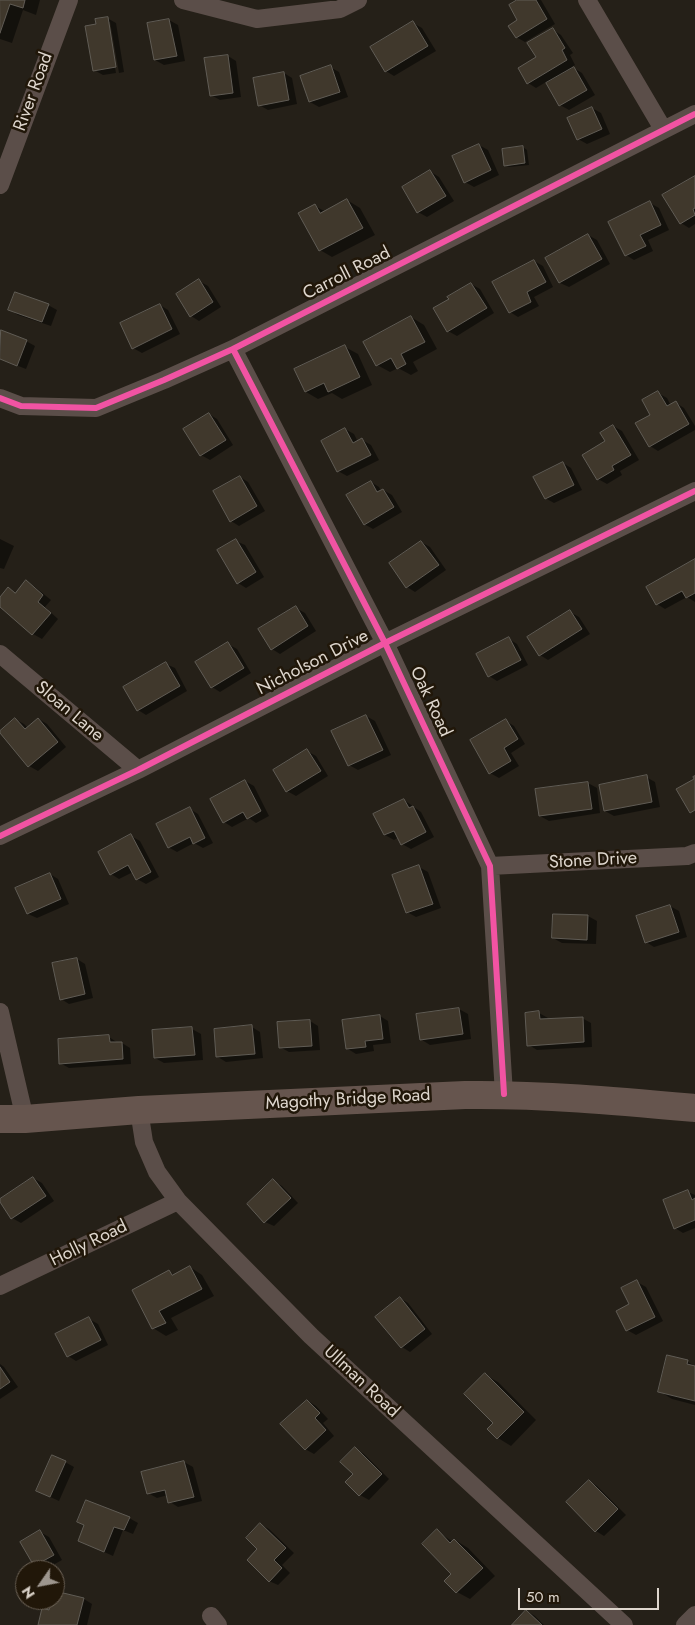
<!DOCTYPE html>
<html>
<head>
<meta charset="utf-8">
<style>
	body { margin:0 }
	#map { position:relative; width:695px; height:1625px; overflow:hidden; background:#252018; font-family:Jost,sans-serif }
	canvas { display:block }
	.north { position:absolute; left:15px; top:1560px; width:50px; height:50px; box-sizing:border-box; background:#211709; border:1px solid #6d6357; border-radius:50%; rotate:237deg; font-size:14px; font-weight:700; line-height:20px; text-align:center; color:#ded6cd }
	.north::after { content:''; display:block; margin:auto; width:18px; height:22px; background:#9d968e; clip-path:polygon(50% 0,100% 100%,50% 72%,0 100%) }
	.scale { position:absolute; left:518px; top:1588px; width:141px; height:22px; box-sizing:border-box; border:2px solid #ded6cd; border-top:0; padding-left:6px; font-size:15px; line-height:18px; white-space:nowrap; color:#ded6cd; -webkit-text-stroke:4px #211709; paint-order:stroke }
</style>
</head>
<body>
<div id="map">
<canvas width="695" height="1625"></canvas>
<div class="north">N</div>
<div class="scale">50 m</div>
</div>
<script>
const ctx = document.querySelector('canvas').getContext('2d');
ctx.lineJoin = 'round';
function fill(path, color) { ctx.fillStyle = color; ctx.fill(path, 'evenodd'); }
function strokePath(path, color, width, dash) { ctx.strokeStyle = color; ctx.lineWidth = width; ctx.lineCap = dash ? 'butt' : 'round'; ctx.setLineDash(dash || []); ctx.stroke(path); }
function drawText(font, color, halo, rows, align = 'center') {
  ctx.font = font + ' Jost,sans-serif'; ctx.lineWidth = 5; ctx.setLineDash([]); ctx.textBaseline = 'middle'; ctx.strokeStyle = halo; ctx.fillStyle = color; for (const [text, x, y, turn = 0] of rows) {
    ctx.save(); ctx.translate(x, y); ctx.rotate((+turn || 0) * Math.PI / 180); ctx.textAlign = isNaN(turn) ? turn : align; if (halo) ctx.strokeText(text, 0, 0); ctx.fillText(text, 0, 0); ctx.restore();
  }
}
fill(new Path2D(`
	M0 0H40L36 15 23 10 12 43 0 39Z
	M519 0H541L555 24 525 42 516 37 519 21Z
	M107 18 116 23 124 72 119 73 110 22H107L116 73 103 75 94 70 98 25Z
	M169 20 178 25 185 61 164 65 155 60Z
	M413 23 422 28 436 51 394 76 386 71Z
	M553 30 561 35 573 53 570 55 575 65 572 67 582 73 595 95 569 110 560 105 546 82 536 88 528 83Z
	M228 56 236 61 241 97 220 100 211 95Z
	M330 67 339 72 348 97 319 107 310 102Z
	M284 73 292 78 297 104 268 110 259 105Z
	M592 108 601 113 610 134 587 144 578 139Z
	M479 145 488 150 499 175 474 187 465 182Z
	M523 147 527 150 529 165 509 167 505 165Z
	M431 172 439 177 454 201 427 217 418 212Z
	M695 177V224L689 228 681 223Z
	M347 200 360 208 375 235 332 257 320 250 315 206 326 212Z
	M650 203 659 208 669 230 648 240 653 251 634 260 626 255Z
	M588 235 597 240 610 264 569 287 560 283 547 259Z
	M534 261 543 266 553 287 534 297 539 306 518 317 510 312Z
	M199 281 208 286 221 307 199 321 191 316Z
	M471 284 480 289 494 313 457 336 448 331 450 299Z
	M48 305 57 310 51 326 18 315 10 310Z
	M160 305 168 310 180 334 142 353 133 348Z
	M411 317 424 325 437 349 413 362 418 371 411 375 398 368 390 372 377 365Z
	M2 332 26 341 35 346 26 369 0 359V337Z
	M345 347 358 354 372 385 342 399 332 393 318 399 306 392Z
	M658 393 667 398 671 406 676 403 684 408 695 426V430L658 451 650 446 652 415Z
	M209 414 217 419 233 445 210 460 201 455Z
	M613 426 622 431 639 460 620 471 622 475 607 484 598 479 583 455 606 441Z
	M345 429 354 434 358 442 362 440 371 445 379 460 347 476 338 471Z
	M563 463 571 468 582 490 554 503 545 498Z
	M240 477 248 482 265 511 239 526 231 521Z
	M371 482 379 487 381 491 383 490 392 495 402 512 373 529 364 524Z
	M0 539 14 546 4 569 0 568Z
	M236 541 245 545 264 577 246 588 238 583Z
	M421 542 430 547 446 570 415 592 407 587Z
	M695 561V602L687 597 665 609 657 604Z
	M27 582 35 587 51 600 45 607 58 619 42 639 33 634 0 606V598L8 589 17 594Z
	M296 608 305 613 316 631 280 654 272 649Z
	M570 612 579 617 590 634 548 660 540 655Z
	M509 639 517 644 528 665 497 681 489 676Z
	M228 644 237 649 251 673 220 692 212 687Z
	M166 664 175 668 187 691 146 715 138 710Z
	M366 716 375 721 391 755 358 770 349 765Z
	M15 719 24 724 28 728 39 719 47 724 66 747 38 771 29 766Z
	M506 721 514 726 525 744 511 753 519 766 499 778 490 773Z
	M307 751 316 756 328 776 296 796 287 791 274 771Z
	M646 777 655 782 660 807 614 816 605 811Z
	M245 781 254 786 269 816 256 823 249 818 232 827 224 822Z
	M588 783 597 788 600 813 549 821 540 816 537 790Z
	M404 800 421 812 434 837 411 849 402 844 399 837 394 840 385 835 375 814Z
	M190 809 198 814 213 843 203 848 194 843 177 852 168 847Z
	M131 836 140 841 159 877 146 884 137 879 133 872 119 879 111 874Z
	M419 867 428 872 441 908 416 917 407 912Z
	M50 874 58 879 69 904 37 918 28 914Z
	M670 906 679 911 687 937 654 947 646 942Z
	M554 915 588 916 597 921 596 944 562 943 553 938Z
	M77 959 85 964 93 998 69 1004 61 999Z
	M459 1009 468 1014 471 1039 430 1045 422 1040Z
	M539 1013 548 1018V1020L582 1018 591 1023 592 1047 537 1050 529 1045Z
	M380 1016 388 1021 391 1043 373 1045 374 1051 356 1054 348 1049Z
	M310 1021 318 1026 320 1050 289 1052 280 1047Z
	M252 1027 260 1032 263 1058 226 1062 218 1057Z
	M192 1029 201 1034 203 1060 164 1063 155 1058 153 1032Z
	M109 1037 118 1043H122L130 1048 131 1064 69 1068 60 1063Z
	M33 1178 42 1183 54 1201 21 1223 12 1218Z
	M273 1181 282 1186 298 1203 274 1226 265 1222Z
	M688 1192 695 1195V1228L683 1233 675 1228Z
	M190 1267 202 1275 214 1296 171 1318 178 1330 166 1336 153 1328 134 1290 169 1272 175 1275Z
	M637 1282 646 1287 663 1321 636 1335 627 1330Z
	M400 1298 408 1303 432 1334 410 1352 402 1347Z
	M89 1319 98 1324 108 1345 76 1361 68 1356Z
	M688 1362 695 1366V1405L672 1399 659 1391Z
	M0 1364 4 1367 18 1387 0 1399Z
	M485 1375 498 1382 536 1420 511 1446 498 1438 489 1429 495 1423Z
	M308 1401 316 1406 328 1419 323 1423 334 1436 314 1454 305 1449Z
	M356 1449 364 1454 389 1479 369 1500 360 1495 347 1482 355 1474Z
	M65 1462 74 1467 59 1501 37 1491Z
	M184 1462 193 1467 202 1501 178 1507 170 1502 168 1495 157 1498 148 1493Z
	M589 1481 597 1486 626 1515 604 1536 596 1531Z
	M129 1518 138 1523 133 1534 123 1530 113 1556 80 1541 86 1526Z
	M260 1524 269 1529 294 1553 282 1565 290 1573 278 1585 269 1581 259 1549Z
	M437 1531 453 1542 455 1540 468 1548 495 1576 470 1599 457 1592 453 1574Z
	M40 1532 49 1537 62 1560 44 1570 35 1565Z
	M55 1592 84 1599 92 1604 87 1625H39L50 1611 53 1600H55Z
	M527 1611 535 1616 544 1625H514Z`), '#0007');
const building = new Path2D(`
	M0 0H25L23 8 10 4 0 33Z
	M517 0H536L547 19 516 38 508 26 517 20 509 5Z
	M108 17 116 67 93 71 85 26 96 24 95 19Z
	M169 19 177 56 154 60 147 23Z
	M413 21 428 46 385 72 370 47Z
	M553 28 565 48 562 50 567 60 527 84 518 68 536 57 527 43Z
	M228 55 233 93 210 96 204 58Z
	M331 65 340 92 309 102 300 76Z
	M574 67 587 90 559 106 546 83Z
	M284 72 289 100 258 106 253 78Z
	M592 107 602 129 577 140 567 118Z
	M479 144 491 170 464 183 452 156Z
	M523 146 525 163 504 166 502 149Z
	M430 170 446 196 417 213 402 187Z
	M695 176V208L693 209 695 215 680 224 662 195Z
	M347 199 363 228 319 251 298 213 315 204 320 213Z
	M650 201 661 225 640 235 646 246 625 256 608 222Z
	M588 234 602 259 559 283 545 258Z
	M534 260 546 282 527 292 531 302 509 313 492 282Z
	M199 279 213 302 190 317 176 294Z
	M471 283 487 308 447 332 433 308 449 299 447 297Z
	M15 292 49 304 42 322 8 310Z
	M160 304 172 329 132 349 120 323Z
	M411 316 425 342 401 354 406 364 397 369 391 358 376 366 363 342Z
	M1 330 27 340 17 366 0 359Z
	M345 345 360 377 328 392 324 383 305 392 294 369Z
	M658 391 667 406 676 401 689 424 649 447 635 423 650 415 642 400Z
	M209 413 226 440 200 456 183 429Z
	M613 425 631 455 612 466 614 470 597 480 582 455 605 441 600 433Z
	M345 428 353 443 362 438 371 455 337 472 321 441Z
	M563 462 574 485 545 499 533 477Z
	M240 476 257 506 230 522 213 491Z
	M371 481 377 492 383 489 394 507 364 525 346 495Z
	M236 539 256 572 237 584 217 550Z
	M421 541 439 565 406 588 389 563Z
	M695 559V593L686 598 682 591 656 605 646 587Z
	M26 580 43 595 38 602 51 613 32 635 0 607V597L8 587 15 593Z
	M296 606 308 626 271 650 258 629Z
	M570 610 582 629 539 656 527 637Z
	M509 637 521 660 488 677 476 654Z
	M228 642 244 668 211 688 195 662Z
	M166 662 180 686 137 711 123 687Z
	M366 715 383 750 348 766 331 731Z
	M15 718 25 729 38 718 58 742 28 767 0 733V731Z
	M506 719 518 739 504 748 511 761 489 774 470 740Z
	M307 749 321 771 286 792 273 770Z
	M647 775 652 802 604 811 599 785Z
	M695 776V810L690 813 676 789 694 779 693 777Z
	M245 780 261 811 247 819 243 812 223 823 210 799Z
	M588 782 592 809 539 816 535 789Z
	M404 799 409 808 413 806 426 832 401 845 394 831 384 835 373 814Z
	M190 807 205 838 193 844 190 837 168 848 156 824Z
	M131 834 151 872 136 880 128 865 110 875 98 852Z
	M419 865 433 904 406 913 392 875Z
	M50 873 61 899 27 914 15 888Z
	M670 905 679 932 645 943 636 916Z
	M553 914 588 915 587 940 552 938Z
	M77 958 85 994 60 1000 52 963Z
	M459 1008 463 1034 420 1040 416 1014Z
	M539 1011 540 1019 583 1017 584 1042 527 1046 525 1013Z
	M380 1015 383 1039 365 1041 366 1047 346 1049 342 1020Z
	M310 1020 312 1046 279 1048 277 1022Z
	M252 1025 255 1054 216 1057 214 1029Z
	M192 1027 195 1055 154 1058 152 1030Z
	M109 1035 110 1042H122L123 1059 59 1064 58 1039Z
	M33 1177 46 1196 11 1219 0 1202V1199Z
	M273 1179 291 1198 264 1223 247 1204Z
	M688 1190 692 1200 695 1198V1220L674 1229 663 1200Z
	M190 1266 202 1289 159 1311 166 1323 152 1329 132 1290 169 1270 172 1275Z
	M637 1280 655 1317 626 1331 616 1311 629 1304 621 1288Z
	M400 1297 425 1329 401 1348 375 1317Z
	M89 1317 101 1340 67 1357 55 1334Z
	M667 1355 688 1360 687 1364 695 1366V1401L658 1392Z
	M0 1367 10 1382 0 1389Z
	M485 1373 524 1412 497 1439 487 1429 493 1423 464 1394Z
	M307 1400 320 1413 315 1418 326 1430 305 1450 280 1424Z
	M355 1447 382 1474 359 1496 345 1482 353 1474 340 1462Z
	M52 1455 66 1461 50 1497 36 1491Z
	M184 1461 194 1497 168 1503 165 1490 147 1494 141 1472Z
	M589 1480 618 1509 595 1532 566 1502Z
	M86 1500 130 1517 124 1530 114 1527 104 1552 78 1541 84 1525 77 1522Z
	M260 1523 286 1548 274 1560 282 1568 269 1582 247 1560 257 1549 246 1538Z
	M437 1529 450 1543 454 1539 483 1568 456 1593 444 1581 451 1574 422 1544Z
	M40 1530 54 1555 34 1566 20 1542Z
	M55 1591 84 1598 77 1625H38L42 1608 49 1610 51 1600H55Z
	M526 1610 542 1625H512Z`);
fill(building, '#40382c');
strokePath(building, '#605c55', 1);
strokePath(new Path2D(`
	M183 0 257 19 340 9 358 0
	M587 0 663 129
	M0 185 69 0
	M233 349 385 643 490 866 504 1094
	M0 398 21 406 96 408 164 380 233 349 695 114
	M0 654 138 770
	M0 836 138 770 385 643 695 491
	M490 866 687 856 695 853
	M0 1012 25 1119
	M139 1110 144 1142 157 1172 178 1201 311 1336 624 1625
	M0 1286 178 1201
	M211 1616 218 1625
	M685 1625 695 1615`), '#5b4e49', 18);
strokePath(new Path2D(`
	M0 1119H25L139 1110 465 1095C542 1094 618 1101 695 1108`), '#66554e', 28);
strokePath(new Path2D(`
	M233 349 385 643 490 866 504 1094
	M0 398 21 406 96 408 164 380 233 349 695 114
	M0 836 138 770 385 643 695 491`), '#f153a3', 6);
drawText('18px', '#ded6cd', '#211709', [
	["River Road",34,92,-70],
	["Carroll Road",347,274,-27],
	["Nicholson Drive",313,663,-27],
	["Oak Road",430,702,65],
	["Sloan Lane",69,712,40],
	["Stone Drive",593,861,-3],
	["Magothy Bridge Road",348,1100,-3],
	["Holly Road",89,1244,-26],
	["Ullman Road",361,1382,43]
]);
</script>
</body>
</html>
